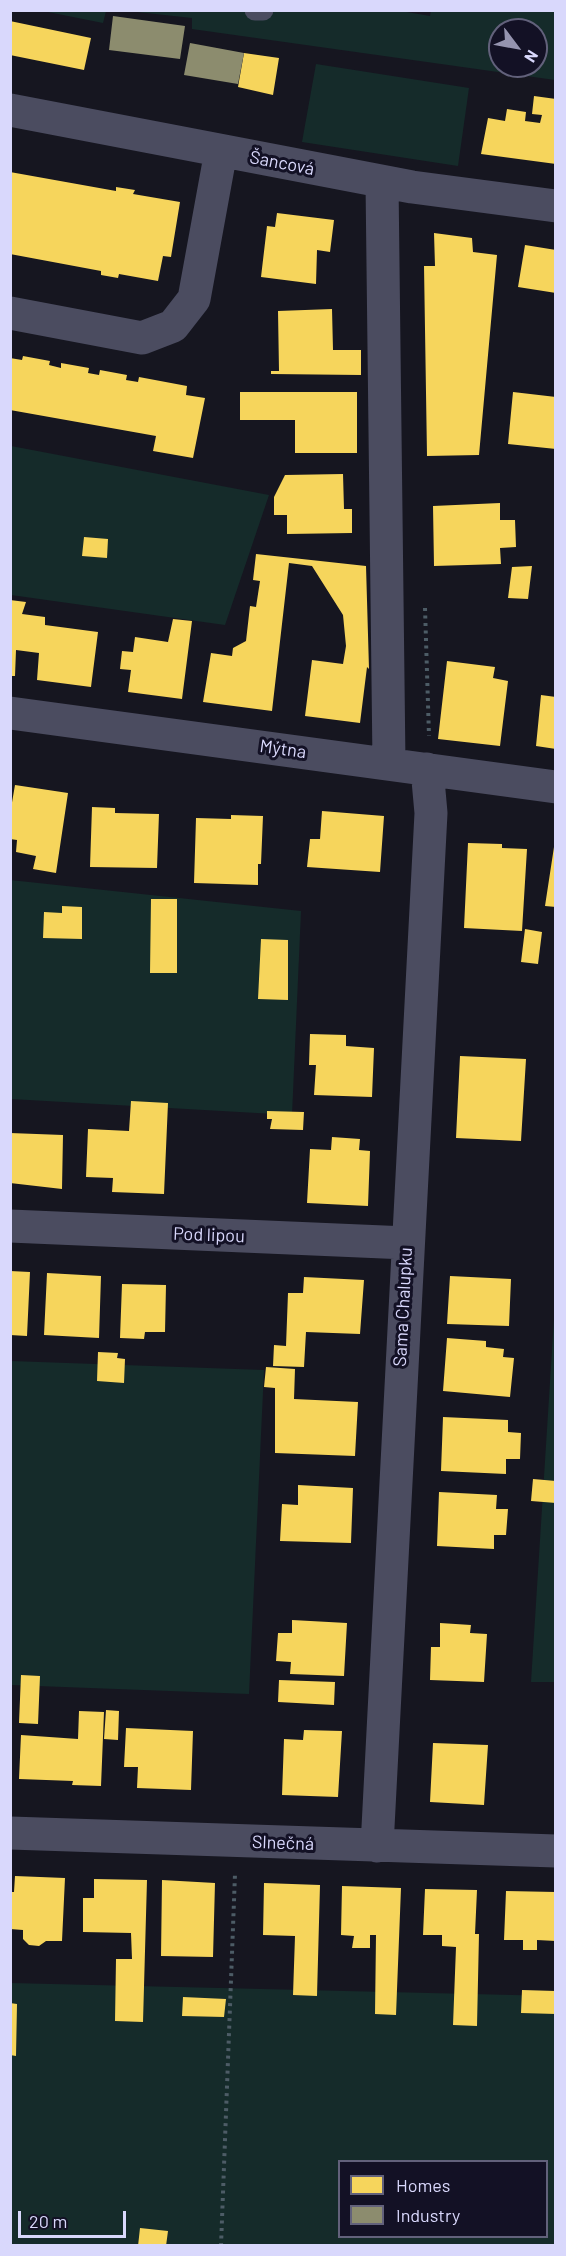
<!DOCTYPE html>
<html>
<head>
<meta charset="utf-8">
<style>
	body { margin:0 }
	#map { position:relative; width:566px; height:2256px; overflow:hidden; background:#161620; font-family:Barlow,sans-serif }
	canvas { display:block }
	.frame { position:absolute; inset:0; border:12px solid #d9d8fc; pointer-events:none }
	.legend { position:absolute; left:338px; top:2160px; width:210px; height:78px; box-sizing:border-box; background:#131125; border:2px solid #62617b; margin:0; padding:8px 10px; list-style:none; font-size:18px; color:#d9d8fc }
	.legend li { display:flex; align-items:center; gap:12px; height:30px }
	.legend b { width:30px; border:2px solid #62617b }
	.north { position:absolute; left:488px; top:18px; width:60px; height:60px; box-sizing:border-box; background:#131125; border:2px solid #62617b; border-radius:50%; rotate:122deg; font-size:16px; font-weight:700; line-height:24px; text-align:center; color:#d9d8fc }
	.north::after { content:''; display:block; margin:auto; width:21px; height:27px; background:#9594af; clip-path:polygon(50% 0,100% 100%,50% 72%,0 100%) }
	.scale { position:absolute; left:18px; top:2211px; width:108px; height:27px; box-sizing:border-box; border:3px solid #d9d8fc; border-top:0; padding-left:8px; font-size:18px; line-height:21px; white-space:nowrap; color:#d9d8fc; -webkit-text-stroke:4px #131125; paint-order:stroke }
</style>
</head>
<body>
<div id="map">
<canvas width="566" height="2256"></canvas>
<div class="frame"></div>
<ul class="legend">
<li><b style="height:16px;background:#f6d55c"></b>Homes</li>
<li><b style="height:16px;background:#8c8c6e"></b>Industry</li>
</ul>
<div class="north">N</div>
<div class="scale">20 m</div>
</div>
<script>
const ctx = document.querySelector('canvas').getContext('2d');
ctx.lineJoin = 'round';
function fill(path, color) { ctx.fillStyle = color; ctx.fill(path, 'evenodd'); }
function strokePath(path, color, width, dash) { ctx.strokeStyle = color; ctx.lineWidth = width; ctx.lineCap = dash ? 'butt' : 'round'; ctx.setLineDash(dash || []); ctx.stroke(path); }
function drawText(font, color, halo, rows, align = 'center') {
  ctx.font = font + ' Barlow,sans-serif'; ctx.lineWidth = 6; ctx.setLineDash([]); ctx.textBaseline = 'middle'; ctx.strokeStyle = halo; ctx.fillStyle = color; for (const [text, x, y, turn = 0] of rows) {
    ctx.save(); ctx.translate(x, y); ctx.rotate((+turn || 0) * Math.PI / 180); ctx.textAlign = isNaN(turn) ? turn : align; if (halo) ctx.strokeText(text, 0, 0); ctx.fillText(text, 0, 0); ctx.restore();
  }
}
fill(new Path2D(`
	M395 10 430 16 431 10 555 11V80L192 29V18L128 11ZM500 30H536V66H500Z
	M43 11H106L103 23Z
	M316 64 469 88 458 166 302 142Z
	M11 446 269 495 225 625 11 595Z
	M10 880 301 911 292 1115 11 1099Z
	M555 1303V1682H531Z
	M11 1361 264 1370 249 1694 11 1685Z
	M10 1983 555 1996V2245H11ZM340 2162H546V2236H340Z`), '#152b2a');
fill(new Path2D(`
	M10 21 91 38 84 70 10 55Z
	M244 53 279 58 273 95 238 87Z
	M534 96 556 99V164L481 154 488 118 505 121 507 109 526 112 525 121 540 123 542 115 532 114Z
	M10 172 116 191V187L135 190 133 194 180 202 171 257 163 256 158 281 119 274 118 278 101 275V271L10 254Z
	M277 213 334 220 330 252 317 250 316 284 261 277 267 226 275 227Z
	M434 233 472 238 473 252 497 255 479 455 427 456 424 266H435Z
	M525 245 556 250V293L518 287Z
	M332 309 333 350H361V375L271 374V371H279L278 311Z
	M23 356 50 361 49 365 61 368V363L89 368 88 373 99 375 100 370 127 375 126 380 138 382 139 377 187 386 186 395 205 398 193 458 153 451 156 436 10 410V358L22 360Z
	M240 392H357V453H295V420H240Z
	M513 392 556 397V449L508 444Z
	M343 474 344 509H352V533L287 534V515H274V497L285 475Z
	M500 503V520H515L516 547 500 548 501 564 434 566 433 506Z
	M84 537 108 539 107 558 82 556Z
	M256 554 366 566 369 669 367 667 360 723 305 716 312 660 343 664 346 646 343 615 312 566 289 563 272 711 203 702 211 653 232 656 233 648 246 641 250 606 256 607 260 581 253 580Z
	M532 566 528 599 508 598 512 567Z
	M10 600 26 602 22 614 45 617V625L98 632 91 687 37 680 39 653 16 650 15 676H10Z
	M173 619 192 621 182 699 128 692 131 670 120 669 122 651 133 652 135 637 168 642Z
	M447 661 495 667 493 678 508 681 500 746 438 739Z
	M541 695 556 697V749L536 746Z
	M15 785 68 793 56 873 33 869 36 856 16 852 17 840 10 839V814Z
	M92 807 115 808V813L159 814 157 868 90 867Z
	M322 811 384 816 380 872 307 867 310 839H320Z
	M231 815 263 816 261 864H258V885L194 883 196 818 231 819Z
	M468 843 502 844V848L527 849 522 931 464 928Z
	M554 847H556V907L545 906Z
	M151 899H177V973H150Z
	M62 906 82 907V939L43 938 44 912 62 913Z
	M525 929 542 932 538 964 521 962Z
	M261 939 288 940V1000L258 999Z
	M310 1034 346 1035V1046L374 1048 372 1097 314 1095 316 1065H309Z
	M460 1056 526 1059 521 1141 456 1138Z
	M131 1101 168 1103 164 1194 112 1192 113 1178 86 1177 88 1129 129 1131Z
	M267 1111 304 1112 303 1130 270 1129 272 1119H267Z
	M10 1133 63 1135 62 1189 10 1183Z
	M332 1137 360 1139 359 1150 370 1151 368 1206 307 1203 310 1149 331 1150Z
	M10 1271 30 1272 27 1336 10 1335Z
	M47 1273 101 1276 99 1338 44 1335Z
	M450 1276 511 1279 509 1326 447 1324Z
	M304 1277 364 1280 360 1334 306 1332 304 1367 273 1366 274 1345 286 1346 288 1293H303Z
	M122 1284 166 1285 165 1332H145L144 1339 120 1338Z
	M447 1338 486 1341V1347L504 1349 503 1357 514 1358 510 1397 443 1391Z
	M98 1352 118 1353 117 1358 125 1359 124 1383 97 1381Z
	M266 1367 295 1369 294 1399 358 1402 355 1456 275 1453V1388L264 1387Z
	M443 1417 508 1420V1432L521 1433 520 1459H506V1474L441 1471Z
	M533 1479 556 1481V1503L531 1501Z
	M298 1485 353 1488 351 1543 280 1541 282 1504 298 1505Z
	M439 1492 497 1495 496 1509H508L506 1535H494V1549L437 1546Z
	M292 1620 347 1623 344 1676 290 1674 291 1662 276 1661 278 1633H292Z
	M440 1623 471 1625 470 1633 487 1634 484 1682 430 1680 431 1647H440Z
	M21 1675 40 1676 38 1724 19 1723Z
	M279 1680 335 1682 334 1705 278 1702Z
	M106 1710 119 1711 118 1740 104 1739Z
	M79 1711 104 1712 101 1786 72 1785 73 1781 19 1779 21 1735 78 1739Z
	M126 1728 193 1731 191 1790 137 1788 138 1767H124Z
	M304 1730 342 1731 338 1797 282 1795 284 1739 303 1740Z
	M433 1743 488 1745 484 1805 430 1802Z
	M15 1876 65 1878 62 1941H46L39 1946 29 1945 23 1939V1930L10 1929V1892H14Z
	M94 1879 147 1880 143 2022 115 2021 116 1959H132L131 1933 83 1932V1898H94Z
	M162 1880 215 1883 213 1957 161 1956Z
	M264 1883 320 1885 317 1996 293 1995 295 1936 263 1935Z
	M342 1886 401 1888 396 2015 375 2014 376 1935H370V1948H352L354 1936 341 1935Z
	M425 1889 477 1890 475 1934H479L477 2026 453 2025 456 1947 442 1946V1935H423Z
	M506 1891 556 1892V1941L537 1940V1950H523V1940H504Z
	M522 1990 556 1991V2014L521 2013Z
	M183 1997 226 1999 224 2017 182 2016Z
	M10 2003 17 2004 16 2056 10 2055Z
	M140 2228 168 2231 166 2246H138Z`), '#f6d55c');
fill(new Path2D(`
	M113 16 185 26 180 59 109 50Z
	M190 43 244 53 238 84 184 75Z`), '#8c8c6e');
strokePath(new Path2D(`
	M425 608 429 736
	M221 2246 235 1874`), '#4d5c66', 4, [3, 4.5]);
strokePath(new Path2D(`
	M255 10H263`), '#4b4c60', 21);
strokePath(new Path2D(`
	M10 110 412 187 556 206
	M382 182 389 763
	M10 313 142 338 173 326 194 299 221 151
	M10 713 556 787
	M10 1226 407 1243
	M10 1833 556 1851
	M377 1846 431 813 427 769`), '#4b4c60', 33);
drawText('18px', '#d9d8fc', '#131125', [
	["Šancová",282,163,11],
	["Mýtna",283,749,8],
	["Pod lipou",209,1235,2],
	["Sama Chalupku",403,1307,-87],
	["Slnečná",283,1843,2]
]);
</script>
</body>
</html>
